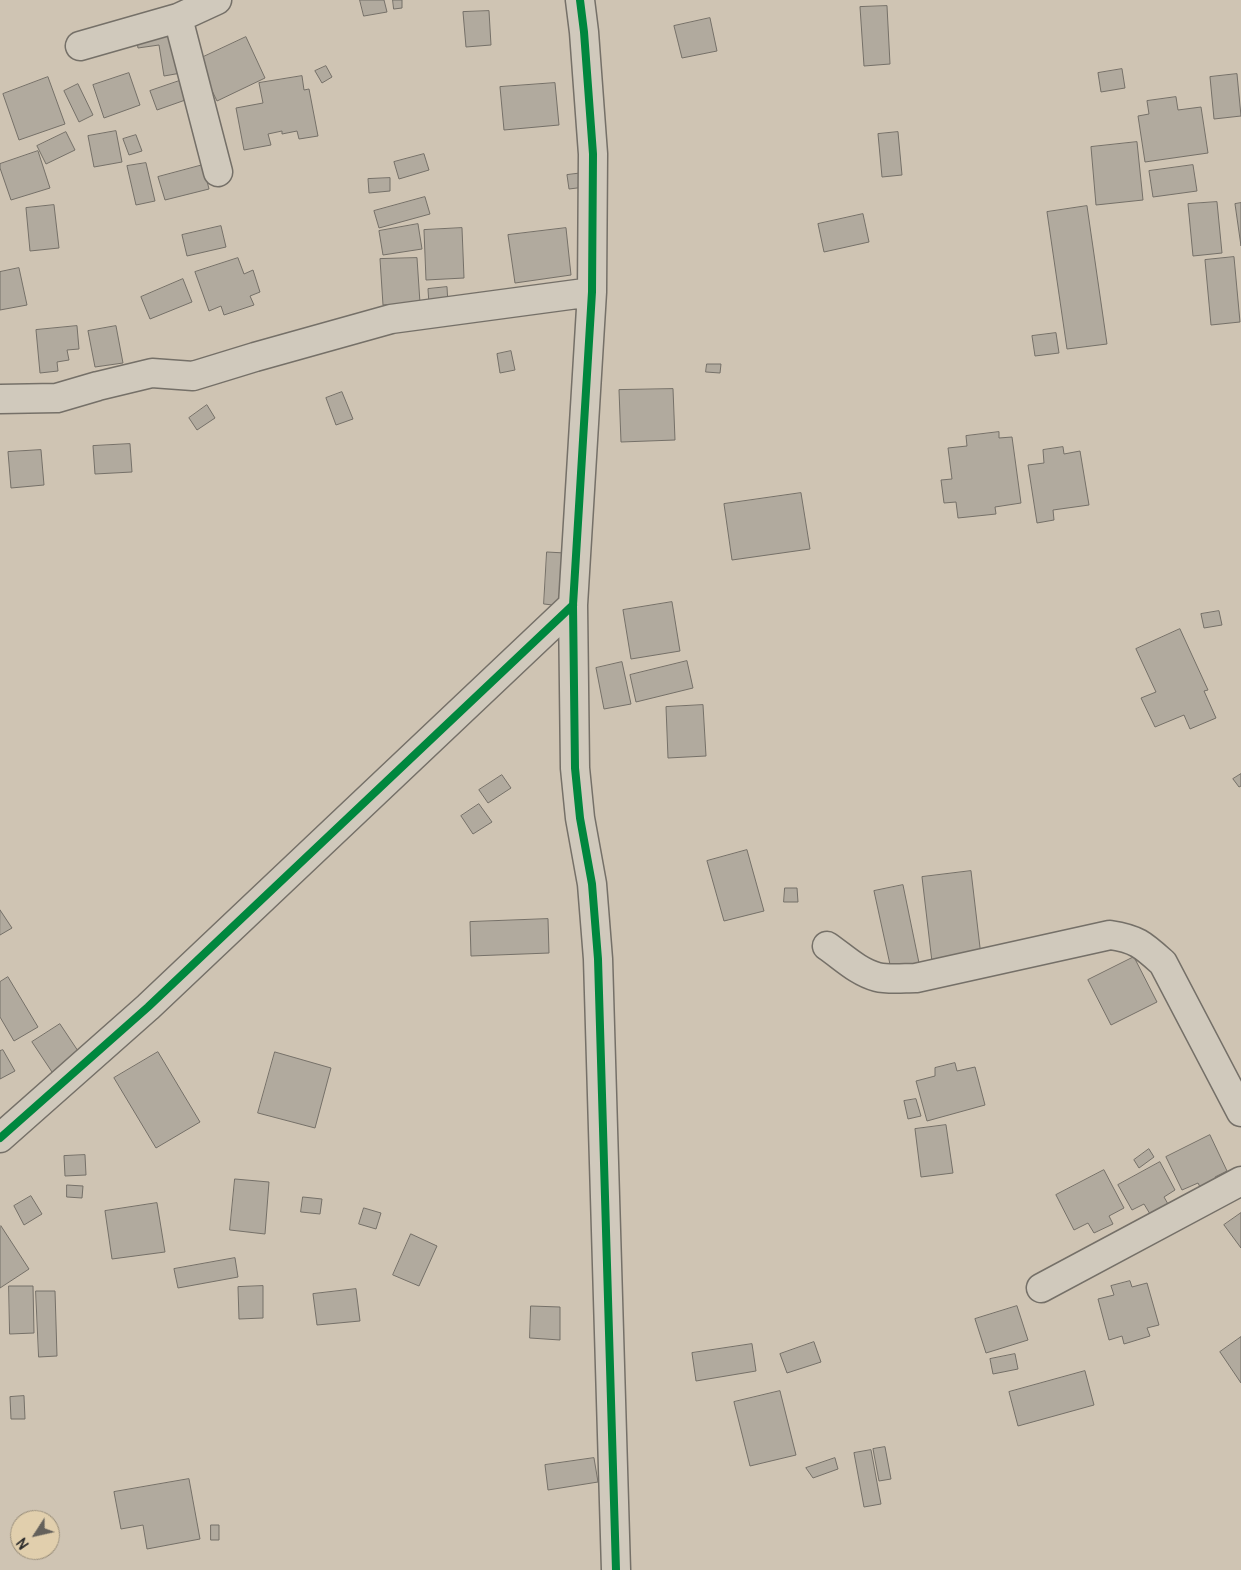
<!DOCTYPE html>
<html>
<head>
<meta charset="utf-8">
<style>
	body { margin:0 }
	#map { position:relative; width:1241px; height:1570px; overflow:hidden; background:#cfc4b3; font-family:Pangolin,sans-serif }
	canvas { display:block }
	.north { position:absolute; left:10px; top:1510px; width:50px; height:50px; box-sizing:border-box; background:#e1cfad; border:1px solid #988d79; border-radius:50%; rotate:235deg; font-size:14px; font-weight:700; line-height:20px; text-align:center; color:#2b2b2b }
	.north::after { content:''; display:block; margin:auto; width:18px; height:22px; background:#64615b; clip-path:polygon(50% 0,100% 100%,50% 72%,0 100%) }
</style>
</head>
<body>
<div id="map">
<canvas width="1241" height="1570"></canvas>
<div class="north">N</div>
</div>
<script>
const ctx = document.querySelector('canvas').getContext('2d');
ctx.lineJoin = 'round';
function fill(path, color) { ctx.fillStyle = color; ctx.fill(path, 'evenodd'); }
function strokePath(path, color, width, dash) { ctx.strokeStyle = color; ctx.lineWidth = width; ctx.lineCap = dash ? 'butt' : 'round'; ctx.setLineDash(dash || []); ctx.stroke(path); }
const building = new Path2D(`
	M360 0H384L387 12 364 16Z
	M393 0H402V8L394 9Z
	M887 6 890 64 864 66 860 7Z
	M489 11 491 45 466 47 463 12Z
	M710 18 717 51 682 58 674 26Z
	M173 30 181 73 164 76 159 45 138 48 136 36Z
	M246 37 265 78 217 101 197 60Z
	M326 66 332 77 322 83 315 71Z
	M1122 69 1125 88 1101 92 1098 73Z
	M129 73 140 105 104 118 93 85Z
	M1237 74 1241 116 1214 119 1210 77Z
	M302 76 304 90 309 89 318 136 299 139 297 131 282 134V131L268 134 271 145 244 150 236 108 263 103 259 83Z
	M48 77 65 124 19 140 3 94Z
	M185 79 191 98 157 110 150 91Z
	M555 83 559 125 504 130 500 87Z
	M78 84 93 115 79 122 64 91Z
	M1176 97 1178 110 1201 107 1208 153 1145 162 1138 116 1149 114 1147 101Z
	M116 131 122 162 94 167 88 136Z
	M66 132 75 150 46 164 37 146Z
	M898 132 902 175 882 177 878 134Z
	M136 135 142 151 129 155 123 139Z
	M1137 142 1143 200 1096 205 1091 147Z
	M38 151 50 188 11 200 0 168V164Z
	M424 154 429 170 399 179 394 162Z
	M146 163 155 201 136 205 127 166Z
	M203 165 209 189 165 200 158 177Z
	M1193 165 1197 191 1153 197 1149 171Z
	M583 173 585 187 569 189 567 175Z
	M390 178V191L369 193 368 179Z
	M425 197 430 214 379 228 374 211Z
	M1217 202 1222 253 1193 256 1188 204Z
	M1241 203V246L1235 204Z
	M54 205 59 248 30 251 26 208Z
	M1087 206 1107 344 1067 349 1047 212Z
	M863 214 869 242 824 252 818 224Z
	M418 224 422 249 383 255 379 231Z
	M221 226 226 247 187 256 182 235Z
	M462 228 464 278 426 280 424 230Z
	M566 228 571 275 515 283 508 235Z
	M1234 257 1240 322 1211 325 1205 260Z
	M238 258 244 274 253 270 260 292 250 296 254 305 224 315 221 306 209 311 195 272Z
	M417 258 420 303 383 305 380 259Z
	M19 268 27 305 0 310V272Z
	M183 279 192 302 150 319 141 297Z
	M447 287 448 304 429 305 428 289Z
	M77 326 79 349 67 350 69 360 57 362 58 371 40 373 36 330Z
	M116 326 123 363 95 367 88 331Z
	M1056 333 1059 353 1035 356 1032 336Z
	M511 351 515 370 500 373 497 354Z
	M707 364H721L720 373 706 372Z
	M673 389 675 440 621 442 619 390Z
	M342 392 353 419 336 425 326 398Z
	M207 405 215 418 197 430 189 418Z
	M999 432V438L1012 437 1021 503 995 507 996 514 958 518 956 502 944 503 941 480 952 479 948 448 967 446 966 436Z
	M130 444 132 472 95 474 93 446Z
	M1063 447 1064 454 1080 451 1089 505 1053 510 1054 520 1037 523 1028 465 1044 463 1043 450Z
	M41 450 44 485 11 488 8 452Z
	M801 493 810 549 732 560 724 504Z
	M547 552 565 553 561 606 544 604Z
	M672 602 680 651 631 659 623 610Z
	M1219 611 1222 625 1204 628 1201 614Z
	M1180 629 1208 690 1204 691 1216 718 1190 729 1184 715 1155 727 1141 698 1156 692 1136 649Z
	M687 661 693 688 636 702 630 675Z
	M622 662 631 704 604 709 596 668Z
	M703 705 706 756 668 758 666 707Z
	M1241 774V786L1239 787 1233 779Z
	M502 775 511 788 488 803 479 790Z
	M479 804 492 822 473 834 461 816Z
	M747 850 764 911 724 921 707 861Z
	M971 871 981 956 932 962 922 877Z
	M903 885 919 963 891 969 874 891Z
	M785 888H797L798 902H784Z
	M0 910 12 928 0 935Z
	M548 919 549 953 471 956 470 922Z
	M1134 957 1157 1002 1111 1025 1088 980Z
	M8 977 38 1027 14 1041 0 1017V982Z
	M60 1024 84 1060 56 1078 32 1042Z
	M3 1050 15 1071 0 1079V1051Z
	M158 1052 200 1122 156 1148 114 1078Z
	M275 1052 331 1068 315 1128 258 1113Z
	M955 1063 957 1071 975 1067 985 1105 927 1121 916 1081 935 1076V1068Z
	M916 1099 921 1116 908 1119 904 1101Z
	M946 1125 953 1173 921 1177 915 1129Z
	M1210 1135 1227 1171 1215 1177 1218 1183 1202 1191 1198 1183 1182 1190 1166 1157Z
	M1149 1149 1154 1157 1139 1168 1134 1160Z
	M85 1155 86 1175 65 1176 64 1156Z
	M1160 1162 1175 1190 1164 1197 1168 1204 1150 1214 1144 1204 1132 1210 1118 1185Z
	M1104 1170 1124 1208 1109 1216 1113 1224 1094 1233 1088 1223 1074 1230 1056 1195Z
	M235 1179 269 1182 265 1234 230 1230Z
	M67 1185 83 1186 82 1198 67 1197Z
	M31 1196 42 1214 24 1225 14 1206Z
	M303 1197 322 1199 320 1214 301 1212Z
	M157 1203 165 1252 112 1259 105 1211Z
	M364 1208 381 1213 376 1229 359 1224Z
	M1241 1213V1248L1224 1225Z
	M1 1226 29 1269 0 1288V1227Z
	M411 1234 437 1246 419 1286 393 1275Z
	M235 1258 238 1277 178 1288 174 1269Z
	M1130 1281 1132 1287 1147 1283 1159 1325 1147 1328 1150 1336 1124 1344 1122 1336 1109 1340 1098 1299 1114 1295 1111 1286Z
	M9 1286H33L34 1333 10 1334Z
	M263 1286V1318L239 1319 238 1287Z
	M356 1289 360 1321 317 1325 313 1294Z
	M36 1291H55L57 1356 39 1357Z
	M531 1306 560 1307V1340L530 1338Z
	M1017 1306 1028 1340 986 1353 975 1319Z
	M1241 1337V1383L1220 1352Z
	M814 1342 821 1362 787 1373 780 1354Z
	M752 1344 756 1371 696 1381 692 1353Z
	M1015 1354 1018 1369 993 1374 990 1359Z
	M1085 1371 1094 1405 1018 1426 1009 1392Z
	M780 1391 796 1455 750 1466 734 1402Z
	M24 1396 25 1419H11L10 1397Z
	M885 1447 891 1479 879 1481 873 1449Z
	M871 1450 881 1504 864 1507 854 1453Z
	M594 1458 598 1482 548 1490 545 1465Z
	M835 1458 838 1469 813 1478 806 1468Z
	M189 1479 200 1539 147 1549 143 1525 121 1529 114 1492Z
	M211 1525H219V1540H211Z`);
fill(building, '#b1aa9e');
strokePath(building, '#757068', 1);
const minor = new Path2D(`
	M580 0 584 32 593 154 592 292 573 605 575 768 580 818 592 884 598 959 616 1570
	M178 18 218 172
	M80 46 178 18 217 0
	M0 399 57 398 98 386 152 373 193 376 255 357 391 319 592 292
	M827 946C843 957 858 972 877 977 889 980 904 978 916 978L1110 935C1137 939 1143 945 1163 963L1241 1112
	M0 1138 148 1007 573 605
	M1041 1288 1241 1181`);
strokePath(minor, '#757068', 31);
strokePath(minor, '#d0c9bc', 28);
strokePath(new Path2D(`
	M580 0 584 32 593 154 592 292 573 605 575 768 580 818 592 884 598 959 616 1570
	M0 1138 148 1007 573 605`), '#00873e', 8);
</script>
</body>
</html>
